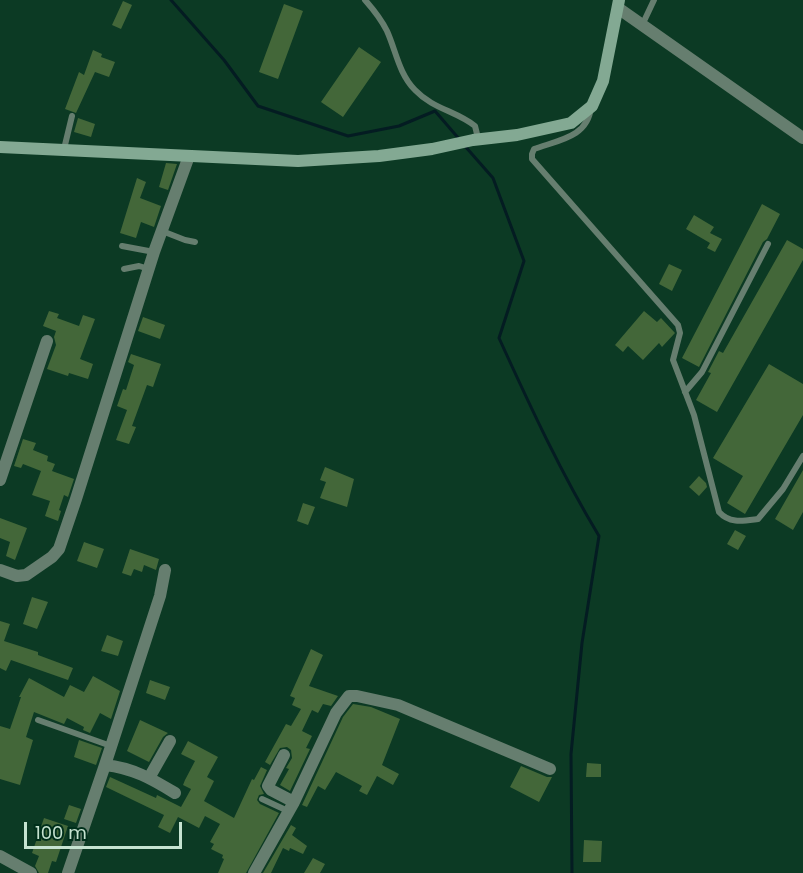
<!DOCTYPE html>
<html>
<head>
<meta charset="utf-8">
<style>
	body { margin:0 }
	#map { position:relative; width:803px; height:873px; overflow:hidden; background:#0c3a24; font-family:Poppins,sans-serif }
	canvas { display:block }
	.scale { position:absolute; left:24px; top:822px; width:158px; height:27px; box-sizing:border-box; border:3px solid #c6e3d1; border-top:0; padding-left:8px; font-size:18px; line-height:21px; white-space:nowrap; color:#c6e3d1; -webkit-text-stroke:4px #002f1b; paint-order:stroke }
</style>
</head>
<body>
<div id="map">
<canvas width="803" height="873"></canvas>
<div class="scale">100 m</div>
</div>
<script>
const ctx = document.querySelector('canvas').getContext('2d');
ctx.lineJoin = 'round';
function strokePath(path, color, width, dash) { ctx.strokeStyle = color; ctx.lineWidth = width; ctx.lineCap = dash ? 'butt' : 'round'; ctx.setLineDash(dash || []); ctx.stroke(path); }
function fill(path, color) { ctx.fillStyle = color; ctx.fill(path, 'evenodd'); }
strokePath(new Path2D(`
	M171 0 224 60 258 106 348 136 399 126 435 111 460 140
	M464 145 493 178 524 261 499 338C530 406 561 473 599 536L582 643 571 754 572 873`), '#041c22', 3);
fill(new Path2D(`
	M123 1 132 5 121 29 112 25Z
	M284 4 303 11 278 79 259 72Z
	M359 47 381 62 343 117 321 102Z
	M93 50 102 54 101 57 115 62 109 77 95 72 76 113 65 109 79 72 84 75Z
	M78 118 95 124 91 137 74 132Z
	M166 163 177 164 168 190 159 187Z
	M137 178 146 182 140 198 161 206 154 227 141 222 136 238 120 233Z
	M762 204 780 214 767 239 763 242 699 367 682 358Z
	M694 215 714 227 710 233 722 239 715 252 707 248 710 243 686 229Z
	M787 240 803 249V260L717 412 696 400 711 373 708 372 719 351 723 353Z
	M669 264 682 270 672 291 659 284Z
	M49 311 59 314 57 318 79 326 83 315 95 319 80 359 93 364 88 379 69 373 68 376 47 369 56 345 54 337 56 331 43 326Z
	M644 311 657 322 661 318 675 333 662 347 659 343 643 360 628 346 623 352 615 345Z
	M143 317 165 325 160 339 138 331Z
	M131 354 161 364 153 387 147 385 132 426 136 427 129 444 116 440 127 410 117 406 123 389 126 390 134 365 128 362Z
	M769 364 803 384V415L745 514 727 503 743 476 713 458Z
	M23 439 36 443 33 450 48 456 47 461 55 464 52 471 74 479 68 497 64 495 59 510 61 511 58 521 45 516 50 501 32 495 41 471 23 464 21 468 14 466Z
	M325 467 354 479 347 507 320 498 326 482 320 480Z
	M803 470V512L793 530 775 519Z
	M699 476 706 483 707 487 699 496 689 487Z
	M303 503 315 507 308 525 297 521Z
	M0 518 27 528 15 560 6 556 10 542 0 538Z
	M735 530 746 536 738 550 727 544Z
	M84 542 104 549 97 568 77 561Z
	M130 549 159 559 156 570 144 565 142 572 134 569 131 576 122 573Z
	M32 597 48 602 37 629 23 624Z
	M0 621 10 624 4 641 38 652V655L73 668 68 680 11 660 6 671 0 668Z
	M107 635 123 641 118 656 101 651Z
	M311 649 323 655 309 686 338 696 331 706 323 704 318 713 312 710 302 731 312 736 306 748 310 749 290 791 280 785 289 769 286 768 292 758 291 750 287 747 280 748 270 765 265 762 286 724 291 726 301 709 292 705 295 698 290 696Z
	M93 676 120 691 111 719 100 713 90 733 83 730 84 727 67 718 64 724 34 712 26 737 33 740 20 785 0 779V726L10 729 21 697H19L29 678 64 697 70 685 84 692Z
	M150 680 170 687 165 700 146 693Z
	M353 704 371 707 400 719 382 765 399 774 393 785 377 776 367 795 359 791 362 786 336 772 325 790 318 786 307 807 302 805 343 717Z
	M140 720 168 733 163 737 149 762 127 751Z
	M79 740 102 748 96 765 74 757Z
	M188 741 218 757 207 777 214 781 204 801 234 818 252 779 254 780 261 767 267 770 260 786 264 794 259 795 257 800 260 804 279 813 246 873H218L224 859 222 858 223 855 211 849 214 844 210 842 220 824 205 816 199 828 178 817 170 833 158 827 164 815 106 787 110 777 156 798 157 795 181 807 191 789 183 785 185 780 195 761 181 754Z
	M587 763 601 764V777H586Z
	M521 766 547 777H552L539 802 510 787Z
	M69 805 81 809 76 823 64 819Z
	M44 818 68 826 56 862 52 861 48 873H39L35 866 39 856 32 853Z
	M291 825 296 828 292 835 307 846 303 854 290 848 289 851 283 848 271 873H263Z
	M584 840 602 841 601 862H583Z
	M313 858 325 864 320 873H304Z`), '#436739');
strokePath(new Path2D(`
	M365 0C373 9 381 19 387 31 396 51 399 74 415 90 433 109 456 111 475 126L477 134 474 139
	M645 19 654 0
	M591 107C588 137 559 140 534 149L532 154V159L678 325 680 333 673 360 694 415 719 512C730 524 743 521 758 519L783 489 803 456
	M64 149 72 116
	M162 231 185 240 195 242
	M122 246 154 252
	M124 269 139 266 149 269
	M685 392 702 372 768 244
	M38 720 111 746
	M262 799 288 811`), '#667e6f', 6);
strokePath(new Path2D(`
	M618 8 803 138
	M0 480 47 341
	M0 570 17 576 26 575 52 557 59 549 76 499 154 252 189 156
	M284 755 268 786 271 790 294 802
	M105 765C133 768 152 779 175 793
	M149 778 170 741
	M0 856 31 873
	M68 873 105 765 160 596 165 570
	M254 873 294 802 336 713 349 696H357L398 705 550 769`), '#667e6f', 12);
strokePath(new Path2D(`
	M0 147 298 161 379 156 432 149 473 140 517 135 571 123 592 106 603 81 619 0`), '#83a993', 12);
</script>
</body>
</html>
